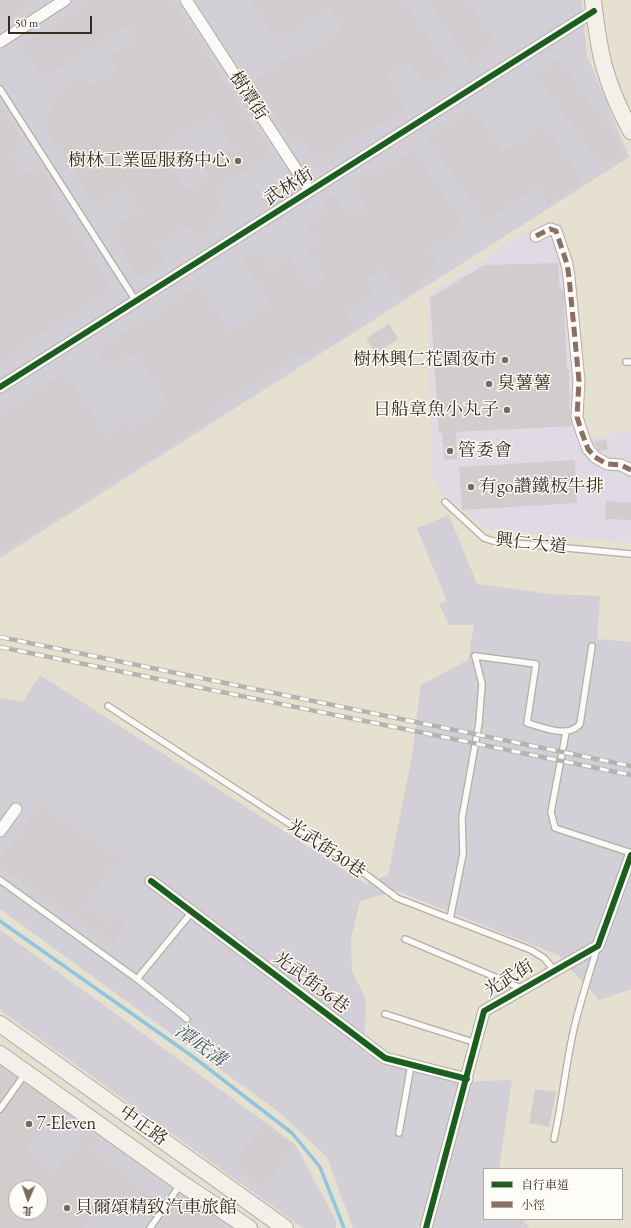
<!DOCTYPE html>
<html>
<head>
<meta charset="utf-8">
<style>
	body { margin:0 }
	#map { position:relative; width:631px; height:1228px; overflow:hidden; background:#e5e0cf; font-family:"EB Garamond","Noto Serif TC",serif }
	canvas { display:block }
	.legend { position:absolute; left:483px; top:1168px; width:140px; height:52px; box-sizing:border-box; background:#fdfcf7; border:1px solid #afa8a0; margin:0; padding:5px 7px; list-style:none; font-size:12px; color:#3b2a1e }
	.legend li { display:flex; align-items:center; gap:8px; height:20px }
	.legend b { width:20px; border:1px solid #afa8a0 }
	.north { position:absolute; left:8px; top:1180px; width:40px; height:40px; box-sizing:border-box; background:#fdfcf7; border:1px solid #afa8a0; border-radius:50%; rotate:182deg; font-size:11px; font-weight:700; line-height:16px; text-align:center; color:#3b2a1e }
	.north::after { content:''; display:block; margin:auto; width:14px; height:18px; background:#766a5c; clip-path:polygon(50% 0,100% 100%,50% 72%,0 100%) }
	.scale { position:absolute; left:8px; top:16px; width:84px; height:18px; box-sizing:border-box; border:2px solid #3b2a1e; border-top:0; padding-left:5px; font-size:12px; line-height:14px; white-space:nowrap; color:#3b2a1e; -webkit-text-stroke:3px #fdfcf7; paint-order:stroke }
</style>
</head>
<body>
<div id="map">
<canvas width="631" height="1228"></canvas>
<ul class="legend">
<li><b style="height:5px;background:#1b5e20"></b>自行車道</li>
<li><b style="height:5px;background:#8d6e63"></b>小徑</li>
</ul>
<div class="north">北</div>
<div class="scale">50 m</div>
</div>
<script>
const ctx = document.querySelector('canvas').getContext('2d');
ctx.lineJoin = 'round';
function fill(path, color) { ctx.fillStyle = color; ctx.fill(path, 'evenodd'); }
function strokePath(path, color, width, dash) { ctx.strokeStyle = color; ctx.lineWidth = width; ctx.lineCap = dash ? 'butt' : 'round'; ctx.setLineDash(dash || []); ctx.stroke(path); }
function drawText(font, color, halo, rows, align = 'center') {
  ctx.font = font + ' "EB Garamond","Noto Serif TC",serif'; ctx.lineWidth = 3; ctx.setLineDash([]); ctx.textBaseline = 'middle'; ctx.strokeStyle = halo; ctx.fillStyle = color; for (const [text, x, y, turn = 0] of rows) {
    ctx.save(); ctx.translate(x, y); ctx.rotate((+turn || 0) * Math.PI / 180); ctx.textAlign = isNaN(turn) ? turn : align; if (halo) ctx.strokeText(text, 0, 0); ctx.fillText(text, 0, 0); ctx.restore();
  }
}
fill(new Path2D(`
	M550 221 562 225 572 263 580 331 584 430 588 439 612 433 631 431V543L484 529 441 491 432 474 428 296 524 233Z`), '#e1dae4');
fill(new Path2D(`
	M0 0H581L587 55 629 157 0 558Z
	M449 515 477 584 550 594 600 596 597 639 631 642V989L599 1000 558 955 397 891 360 901 351 939 352 972 366 999 364 1053 458 1082 512 1080 499 1169H484V1219H522L529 1228H353L327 1157 280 1113 0 909V698L23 702 40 675 366 884 388 875 412 756 421 685 468 660 474 625H449L439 604 447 601 417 528Z
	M0 930 295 1144 336 1221V1228H303L0 1010Z
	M0 1058 240 1228H0ZM16 1188H40V1212H16Z`), '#d2cfd6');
strokePath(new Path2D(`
	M0 921 192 1056 292 1133 320 1167 344 1228`), '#90c5df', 3.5);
fill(new Path2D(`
	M0 0H38L3 23 0 18Z
	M87 0H172L236 99 235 100 272 153 213 191 225 210 207 222 211 229 197 238 189 225 156 246 166 261 139 278 109 230 139 211 124 188 95 206 39 120 55 109 47 98 82 74 90 86 117 68 109 56 138 38 129 25 42 79 20 45 78 8 77 7ZM211 115 235 149 205 168 209 176 187 191 159 148Z
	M250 0H403L450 71 426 87 409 61 387 76 407 108 355 140 354 138 317 161 301 136 292 142 252 80 296 53 299 58 343 29 328 8 278 42Z
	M427 0H467L497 46 470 64Z
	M556 59 563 60 568 67 566 69 620 144V154L602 167 535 74Z
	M0 105 26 145 12 155 26 177 40 168 54 190 50 193 112 289 37 336 0 364Z
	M473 107 503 152 546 124 583 181 548 204 537 188 485 222 427 137Z
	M414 150 465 226 428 250 440 269 421 282 422 285 403 297 384 268 366 279 375 292 344 311 355 327 306 357 302 351 212 410 216 416 0 553V414L66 372 107 435 128 421 132 428 169 405 134 351 109 368 98 350 150 316 151 318 198 286 229 331 271 303 242 260 259 249 271 268 289 256 309 287 325 277 307 249 317 242 305 224 326 210 321 203 334 194 350 218 366 208 350 183 375 167 379 173Z
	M558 263 560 289H563L564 298 567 369H569L570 417 572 426 456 432 457 459 444 460 442 433H439L430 298 484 265Z
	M389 324 398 339 376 353 366 338Z
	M606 440 608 449 599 451 593 441Z
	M575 460 577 503 462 510 459 467Z
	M606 501 631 503V520L605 519Z
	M40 803 124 862 117 872 111 867 84 907 108 923 113 915 126 924 112 944 11 873 9 875 0 868V860Z
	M0 1067 17 1078 0 1102Z
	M24 1083 59 1108 25 1150 54 1172 86 1131 100 1141 93 1150 162 1204 151 1219 147 1216 141 1224 107 1198 84 1228H0V1113L3 1111ZM16 1188H40V1212H16Z
	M535 1089 556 1092 549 1127 529 1123Z
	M263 1124 294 1147 263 1189 232 1166Z
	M181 1194 212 1217 226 1228H162L158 1225Z`), '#d1cdce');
const lane = new Path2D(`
	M0 89 136 301
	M626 362H631
	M445 502 484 538 493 541 631 554
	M108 706 356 867 397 898 531 950 544 958 554 970
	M566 732 551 812 555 828 631 853
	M0 880 137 979 187 1019
	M450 919 463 854 462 818 479 723 482 684 475 656 536 664 527 723C543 727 568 739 580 724L592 646
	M405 939 521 988
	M137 979 192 912
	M385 1014 476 1043
	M0 1109 25 1074
	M399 1133 411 1065
	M554 1139C562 1104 565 1069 573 1033 579 1005 589 976 597 948
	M150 1228 180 1185`);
const street = new Path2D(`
	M186 0 310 191
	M0 42 65 0
	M536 236 550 229 556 231 567 264 569 277 579 381 577 417 582 433 588 449 595 457 607 464 621 465 631 470
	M0 387 594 11
	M0 831 16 809
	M151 881 385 1058 467 1079
	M426 1228 484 1011 598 946 631 855`);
const secondary = new Path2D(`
	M593 0C599 54 605 83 631 131
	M0 1024 285 1228
	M0 1054 181 1183 249 1228`);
strokePath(lane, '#b2aea2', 8);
strokePath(street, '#b2aea2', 13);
strokePath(secondary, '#b2aea2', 18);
strokePath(lane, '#fbfaf8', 5.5);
strokePath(street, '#fbfaf8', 11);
strokePath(secondary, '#f3f0e9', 16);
const rail = new Path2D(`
	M0 637 631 766
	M0 647 631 775`);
strokePath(rail, '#b5b3af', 4.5);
strokePath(rail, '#fdfcf7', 3, [9]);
strokePath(new Path2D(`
	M536 236 550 229 556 231 567 264 569 277 579 381 577 417 582 433 588 449 595 457 607 464 621 465 631 470`), '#8d6e63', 5, [10, 5]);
strokePath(new Path2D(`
	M0 387 594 11
	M151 881 385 1058 467 1079
	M426 1228 484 1011 598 946 631 855`), '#1b5e20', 6);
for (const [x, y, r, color] of [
	[238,161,4,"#766a5c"],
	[505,360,4,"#766a5c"],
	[489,384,4,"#766a5c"],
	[507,410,4,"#766a5c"],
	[450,451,4,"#766a5c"],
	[471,487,4,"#766a5c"],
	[29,1124,4,"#766a5c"],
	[67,1208,4,"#766a5c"]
]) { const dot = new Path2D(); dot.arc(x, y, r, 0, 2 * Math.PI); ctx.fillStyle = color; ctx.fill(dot); strokePath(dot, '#fdfcf7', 1.5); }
drawText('18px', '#3b2a1e', '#fdfcf7', [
	["樹潭街",248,96,57],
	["武林街",289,187,-32],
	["興仁大道",531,544,6],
	["光武街30巷",326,849,34],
	["光武街",509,979,-31],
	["光武街36巷",311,983,37],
	["中正路",143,1126,36]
]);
drawText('18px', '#3b2a1e', '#fdfcf7', [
	["樹林工業區服務中心",230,161,"right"],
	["樹林興仁花園夜市",497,360,"right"],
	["臭薯薯",497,384],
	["日船章魚小丸子",499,410,"right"],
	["管委會",458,451],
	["有go讚鐵板牛排",479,487],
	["7-Eleven",37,1124],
	["貝爾頌精致汽車旅館",75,1208]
], 'left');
drawText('italic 19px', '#4c5c64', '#fdfcf7', [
	["潭底溝",200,1046,36]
]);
</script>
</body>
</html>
